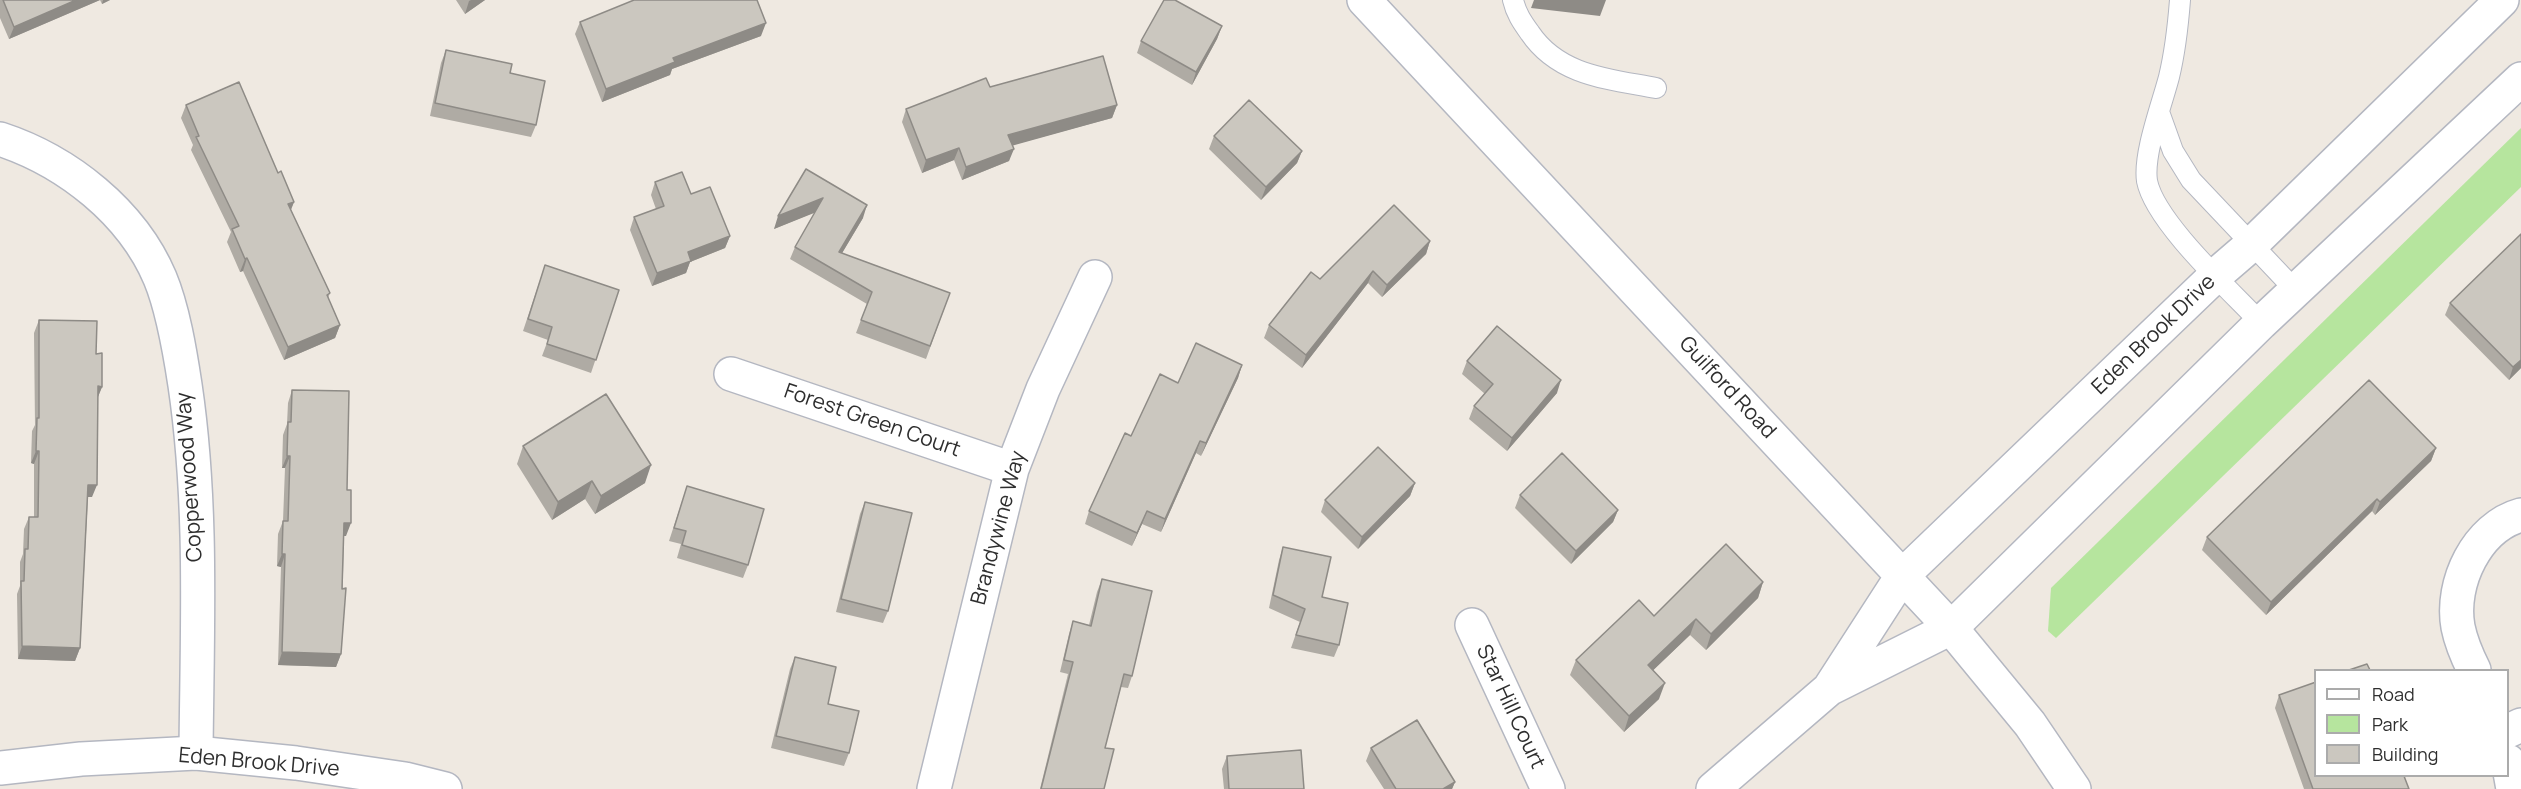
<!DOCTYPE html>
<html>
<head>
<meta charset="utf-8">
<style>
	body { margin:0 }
	#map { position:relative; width:2521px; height:789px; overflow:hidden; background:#efe9e1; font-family:Manrope,sans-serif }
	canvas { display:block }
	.legend { position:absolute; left:2314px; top:669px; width:195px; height:108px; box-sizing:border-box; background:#fff; border:2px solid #ababab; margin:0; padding:8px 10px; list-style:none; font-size:18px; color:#2e2e2e }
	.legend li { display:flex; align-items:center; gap:12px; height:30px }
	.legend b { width:30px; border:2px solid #ababab }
</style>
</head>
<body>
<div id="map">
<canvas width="2521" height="789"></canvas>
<ul class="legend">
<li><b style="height:8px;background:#fff"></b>Road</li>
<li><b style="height:16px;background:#b6e59e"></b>Park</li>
<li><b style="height:16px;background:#cbc7bf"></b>Building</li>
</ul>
</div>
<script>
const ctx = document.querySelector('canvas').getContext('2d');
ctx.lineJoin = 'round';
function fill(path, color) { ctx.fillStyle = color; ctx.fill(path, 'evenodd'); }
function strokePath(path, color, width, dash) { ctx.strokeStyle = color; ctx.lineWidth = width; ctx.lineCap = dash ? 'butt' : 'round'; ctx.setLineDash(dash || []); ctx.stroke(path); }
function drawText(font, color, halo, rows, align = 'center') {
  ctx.font = font + ' Manrope,sans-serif'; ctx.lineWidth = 4.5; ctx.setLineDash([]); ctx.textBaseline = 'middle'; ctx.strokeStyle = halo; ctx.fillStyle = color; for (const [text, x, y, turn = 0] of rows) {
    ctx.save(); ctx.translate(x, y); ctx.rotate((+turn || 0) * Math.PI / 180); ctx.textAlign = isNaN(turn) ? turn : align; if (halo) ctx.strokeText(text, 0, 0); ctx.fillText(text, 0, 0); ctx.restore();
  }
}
fill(new Path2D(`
	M2521 128V187L2056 638 2048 631 2051 588Z`), '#b6e59e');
const service = new Path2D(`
	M1513 0C1516 13 1522 22 1530 33 1559 76 1609 79 1656 88
	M2180 0C2178 26 2175 52 2169 77 2162 104 2143 154 2147 181 2155 222 2231 291 2261 323
	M2159 112 2173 151 2191 180 2297 292`);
const minor = new Path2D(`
	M0 139C67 161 132 212 160 278 173 309 180 352 185 385 203 506 197 631 196 753
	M731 374 1012 469
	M1902 576 2216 275 2252 244 2502 0
	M1472 625 1548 789
	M1951 628 2261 323 2521 79
	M2474 670C2467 656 2461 642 2458 627 2450 583 2477 527 2521 515
	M2508 731 2521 725
	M2508 761 2513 789
	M934 789 1012 469 1043 389 1095 277`);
const tertiary = new Path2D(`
	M1364 0 1951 628 2030 724 2074 789
	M1829 689 1951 628
	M0 768 81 759 196 753 296 763 405 779 445 789
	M1713 789 1829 689 1902 576`);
strokePath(service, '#b4b7c1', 22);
strokePath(minor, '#b4b7c1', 36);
strokePath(tertiary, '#b4b7c1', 36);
strokePath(service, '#fff', 20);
strokePath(minor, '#fff', 33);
strokePath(tertiary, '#fff', 33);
fill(new Path2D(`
	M0 0H110L102 4 100 0 9 39 0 18Z
	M456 0H485L465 14Z
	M580 22 761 36 672 69 670 75 602 102 575 34Z
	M1222 26 1217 39 1192 85 1137 53 1141 41Z
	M446 50 510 73 536 125 531 137 430 116 441 63Z
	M990 87 1117 105 1112 118 1012 145 1009 161 962 180 954 160 922 173 902 122 906 109Z
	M186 105 278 173 294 202 291 210 330 293 328 298 340 325 335 338 284 360 243 271 240 272 227 242 231 232 191 150 193 145 181 118Z
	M1214 136 1302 151 1297 163 1261 200 1209 149Z
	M806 169 863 218 842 253 950 293 926 359 856 333 867 304 790 259 795 247 815 212 774 229Z
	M655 182 691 194 730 236 725 248 690 262 686 273 652 286 630 230 634 217 656 209 651 195Z
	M1430 241 1426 254 1382 297 1368 283 1302 368 1264 338 1269 325 1320 279Z
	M545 265 619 290 591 373 542 356 548 340 523 331Z
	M2450 303 2521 368 2509 380 2445 315Z
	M39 320 96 354 102 387 98 397 92 497H88L80 648 75 661 18 659 17 594 20 586V562L23 554 24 529 29 517H34V464L31 463 32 431 35 425 34 333Z
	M1467 361 1557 393 1507 451 1469 419 1474 406 1485 394 1462 374Z
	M1242 365 1238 378 1201 456 1196 453 1161 532 1142 524 1132 546 1085 524 1089 511 1131 436 1178 383Z
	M292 390 346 536H344L341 654 336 667 278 665 281 567 277 566 278 534 283 521 285 468H282L283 435 287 424 288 403Z
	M523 446 645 483 595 514 585 499 552 520 517 464Z
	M2436 448 2431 461 2375 515 2372 511 2266 615 2202 550 2207 537Z
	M1415 483 1410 496 1358 549 1321 512 1325 500Z
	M687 486 748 565 743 578 677 558 681 544 669 541Z
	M1520 495 1618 510 1613 522 1571 564 1515 508Z
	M865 502 888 611 883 623 836 612 860 514Z
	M1283 547 1322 597 1339 645 1334 657 1291 648 1300 622 1269 608 1279 560Z
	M1102 579 1132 676 1128 688 1121 687 1105 748 1104 789H1040L1068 674 1060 672 1069 634 1073 621 1089 625 1097 592Z
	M1763 582 1758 598 1706 650 1690 635 1653 670 1659 699 1624 732 1570 675 1576 660 1654 616Z
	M795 657 828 704 849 753 844 766 771 748 790 669Z
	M2279 695 2409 789H2304L2275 708Z
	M1371 748 1455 782 1452 789H1384L1366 761Z
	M1227 756 1304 789H1224L1222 769Z`), '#afaba4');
fill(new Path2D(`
	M76 0H100L9 39 14 27Z
	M103 0H110L102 4Z
	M471 0H485L465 14 469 1Z
	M1534 0H1606L1600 16 1531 8Z
	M766 23 761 36 672 69 670 75 602 102 606 89 673 58Z
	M1222 26 1217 39 1192 85 1196 72Z
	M1117 105 1112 118 1004 148 1008 135Z
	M959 148 954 160 922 173 926 160Z
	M1014 149 1009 161 962 180 966 167Z
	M1302 151 1297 163 1261 200 1266 187Z
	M823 198 819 211 774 229 778 216Z
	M294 202 289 214 288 204Z
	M867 205 863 218 835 265 839 252Z
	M730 236 725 248 690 262 686 273 652 286 657 273 688 252Z
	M1430 241 1426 254 1382 297 1387 285Z
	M247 258 243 271 240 272 245 259Z
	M1373 271 1368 283 1302 368 1306 355Z
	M340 325 335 338 284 360 288 347Z
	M2521 360V368L2509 380 2513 367Z
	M1242 365 1238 378 1201 456 1206 443Z
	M1561 380 1557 393 1507 451 1512 438Z
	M98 386 102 387 97 399Z
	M1200 441 1196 453 1161 532 1165 519Z
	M2436 448 2431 461 2375 515 2380 502Z
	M36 451H39L34 464 31 463Z
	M287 456H290L285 468H282Z
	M651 465 645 483 595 514 601 496Z
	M592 481 585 499 552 520 558 502Z
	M1415 483 1410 496 1358 549 1362 537Z
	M88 485H97L92 497H84Z
	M2377 499 2372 511 2266 615 2271 602Z
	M1618 510 1613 522 1571 564 1576 551Z
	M1147 511 1142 524 1132 546 1137 533Z
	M344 523H351L346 536H339Z
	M282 554H285L281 567 277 566Z
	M1763 582 1758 598 1706 650 1711 634Z
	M1696 619 1690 635 1642 681 1648 665Z
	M22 646 80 648 75 661 18 659Z
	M282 652 341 654 336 667 278 665Z
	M1665 683 1659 699 1624 732 1629 716Z
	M1455 782 1452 789H1443Z`), '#8e8b86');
const building = new Path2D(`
	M3 0H76L14 27Z
	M634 0H757L766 23 673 58 675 62 606 89 580 22Z
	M1164 0H1175L1222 26 1196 72 1141 41Z
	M446 50 512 64 510 73 545 81 536 125 435 103Z
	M1103 56 1117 105 1008 135 1014 149 966 167 959 148 926 160 906 109 986 78 990 87Z
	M239 82 278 173 281 171 294 202 288 204 330 293 327 295 340 325 288 347 247 258 245 259 232 229 239 226 196 137 199 136 186 105Z
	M1249 100 1302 151 1266 187 1214 136Z
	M806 169 867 205 839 252 950 293 930 346 861 320 872 292 795 247 823 198 778 216Z
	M682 172 691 194 710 187 730 236 688 252 691 261 657 273 634 217 664 206 655 182Z
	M1394 205 1430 241 1387 285 1373 271 1306 355 1269 325 1311 272 1320 279Z
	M2521 234V360L2513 367 2450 303Z
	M545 265 619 290 596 360 547 344 552 327 528 319Z
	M39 320 97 321 96 354 102 353V387L98 386 97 485H88L80 648 22 646 21 581H24L25 549H28L29 517H38L39 451H36L37 418H39Z
	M1497 326 1561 380 1512 438 1474 406 1493 384 1467 361Z
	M1196 343 1242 365 1206 443 1200 441 1165 519 1147 511 1137 533 1089 511 1125 433 1131 436 1160 374 1178 383Z
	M2369 380 2436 448 2380 502 2377 499 2271 602 2207 537Z
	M292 390 349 391 347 490H351V523H344L342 589 346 588 341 654 282 652 285 554H282L283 521H288L290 456H287L288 422H291Z
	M606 394 651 465 601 496 592 481 558 502 523 446Z
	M1378 447 1415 483 1362 537 1325 500Z
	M1562 453 1618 510 1576 551 1520 495Z
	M687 486 764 509 748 565 682 545 686 531 674 528Z
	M865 502 912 513 888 611 841 599Z
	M1726 544 1763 582 1711 634 1696 619 1648 665 1665 683 1629 716 1576 660 1639 600 1654 616Z
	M1283 547 1331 557 1322 597 1348 603 1339 645 1296 635 1305 609 1273 595Z
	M1102 579 1152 591 1132 676 1124 674 1105 748 1114 749 1104 789H1041L1073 662 1064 660 1073 621 1091 626Z
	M795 657 836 667 828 704 859 711 849 753 776 736Z
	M2367 664 2370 670H2349Z
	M2316 682V776H2404L2409 789H2313L2279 695Z
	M1417 720 1455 782 1443 789H1396L1371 748Z
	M1301 750 1304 789H1229L1227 756Z`);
fill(building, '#cbc7bf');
strokePath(building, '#8e8b86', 1.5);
drawText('21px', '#2e2e2e', '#fff', [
	["Eden Brook Drive",2154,335,-44],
	["Guilford Road",1727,388,47],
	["Forest Green Court",872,421,19],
	["Copperwood Way",190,477,-94],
	["Brandywine Way",999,528,-75],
	["Star Hill Court",1510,707,65],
	["Eden Brook Drive",259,763,5]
]);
</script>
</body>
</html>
